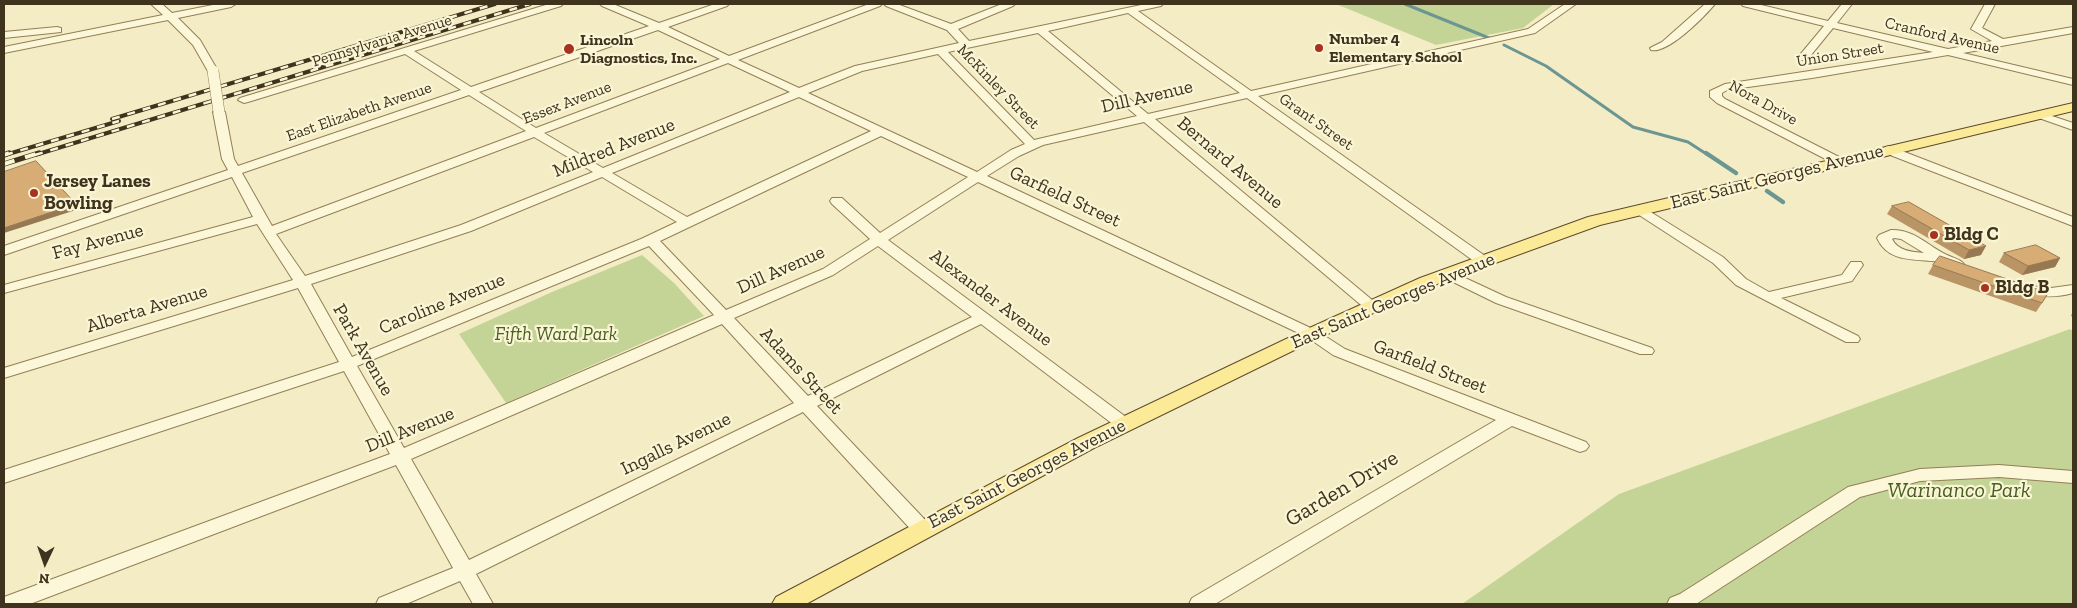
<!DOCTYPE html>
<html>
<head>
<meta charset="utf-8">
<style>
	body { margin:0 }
	#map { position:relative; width:2077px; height:608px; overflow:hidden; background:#f4ecc4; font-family:"Zilla Slab",serif }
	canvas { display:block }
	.frame { position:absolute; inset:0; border:5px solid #40331d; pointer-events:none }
	.north { position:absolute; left:20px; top:538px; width:50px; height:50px; -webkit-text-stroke:4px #faf5d5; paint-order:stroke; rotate:183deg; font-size:14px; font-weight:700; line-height:20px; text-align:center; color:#40331d }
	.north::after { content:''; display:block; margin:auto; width:18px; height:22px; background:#40331d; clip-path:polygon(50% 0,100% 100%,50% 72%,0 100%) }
</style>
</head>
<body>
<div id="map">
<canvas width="2077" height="608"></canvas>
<div class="frame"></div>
<div class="north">N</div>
</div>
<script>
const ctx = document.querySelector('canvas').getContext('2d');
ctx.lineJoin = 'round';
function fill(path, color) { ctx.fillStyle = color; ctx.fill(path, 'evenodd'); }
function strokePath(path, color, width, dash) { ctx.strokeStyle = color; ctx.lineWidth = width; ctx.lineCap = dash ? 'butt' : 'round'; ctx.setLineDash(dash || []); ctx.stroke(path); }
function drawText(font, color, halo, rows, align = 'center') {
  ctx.font = font + ' "Zilla Slab",serif'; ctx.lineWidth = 4.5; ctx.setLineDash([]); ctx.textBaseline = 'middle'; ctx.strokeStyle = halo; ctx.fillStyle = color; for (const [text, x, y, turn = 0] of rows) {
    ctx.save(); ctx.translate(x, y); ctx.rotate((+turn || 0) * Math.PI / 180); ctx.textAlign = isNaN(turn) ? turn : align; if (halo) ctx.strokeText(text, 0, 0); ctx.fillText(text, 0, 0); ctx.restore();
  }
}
fill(new Path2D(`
	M1336 4H1554L1523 28 1436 45Z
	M642 255 674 283 704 316 506 403 459 334 552 292Z
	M2070 329 2073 331V604H1462L1619 494Z`), '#c4d496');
strokePath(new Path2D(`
	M1405 4 1489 38
	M1504 45 1546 66 1633 127 1688 142 1708 155`), '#6b9692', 3);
strokePath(new Path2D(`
	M1706 153 1736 173
	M1767 191 1783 202`), '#6b9692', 4.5);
const minor = new Path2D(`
	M151 4H162L172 13 218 4H236L231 7 178 18 200 40 218 71 217 73H209L193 45 168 20 4 53V47L163 15Z
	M549 4H563L561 6 414 51 471 87 649 26 602 6 600 4H613L659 23 715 4H729L727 6 668 27 729 56 869 4H882L880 6 738 60 799 88 855 66 959 43 947 30 886 6 884 4H897L951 24 1002 4H1015L1013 6 958 29 969 41 1146 4H1163L1161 6 1138 11 1251 91 1528 29 1565 4H1576L1535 33 1258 96 1488 258 1490 261 1488 264H1478L1247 98 1155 119 1377 304 1380 307 1377 310H1367L1144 122 1043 145 1019 156 987 176 1317 331 1345 349 1586 442 1589 446 1586 450 1580 452 1512 426 1215 604H1189L1192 598 1496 420 1333 355 1307 337 978 182 888 240 1130 420 1133 424 1130 428 1124 430 1118 428 981 324 817 406 929 524 932 529 929 534 922 536 915 534 803 412 476 574 493 604H473L460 581 406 604H376L379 598 453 568 396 465 30 604H4V597L390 454 344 371 4 483V470L339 362 298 288 4 378V368L293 280 257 224 4 293V285L253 217 232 177 4 255V246L228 170 222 159 213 112 215 110 219 109 225 112 234 159 238 166 461 90 405 54 248 102 244 103 238 100 240 98ZM1128 13 1240 93 1148 114 1048 31ZM658 30 720 59 536 128 479 92ZM1038 33 1137 116 1034 140 948 52ZM938 54 1025 144 1011 150 977 172 808 93 862 71ZM728 63 790 92 603 168 544 133ZM469 95 526 131 272 226 242 173ZM799 97 871 131 687 217 612 173ZM881 136 968 177 880 233 842 198H832L830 201 832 204 870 239 823 269 726 310 660 241ZM534 137 593 172 461 225 305 276 276 234ZM602 177 677 222 641 239 352 357 311 284 471 231ZM649 246 714 315 404 448 357 366ZM878 246 972 317 808 396 734 318 833 275ZM722 324 794 403 469 560 411 459Z
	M1705 4H1715C1704 17 1668 54 1651 50L1650 48 1662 42Z
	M1741 4H1757L1828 21 1842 4H1852L1837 23 1948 49 1992 41 1971 29 1985 4H1995L1982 28 2003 39 2073 27V33L1963 53 2073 79V85L1948 55 1812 78 1727 90 1722 93V96L1725 99 1843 159 1845 162 1839 166 1717 103 1710 97V91L1725 84 1933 52 1833 28 1807 60H1799L1798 58 1799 56 1824 26 1743 6Z
	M57 27 61 28V32L4 38V32Z
	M2040 112 2073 123V130L2036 117 2034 115Z
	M1889 146 2073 217V226L1885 153 1883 150 1885 147Z
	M1641 206 1723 257 1746 279 1769 292 1842 275 1851 262H1861L1863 265 1852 281 1781 298 1858 336 1860 339 1858 342H1846L1736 285 1713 263 1636 213 1634 210Z
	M1891 230C1914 229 1928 246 1947 255 1953 258 1960 259 1964 264L1962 267C1953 269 1948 264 1939 262 1916 258 1889 264 1877 238L1879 235ZM1894 238 1901 239 1924 253C1912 252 1898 251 1892 239Z
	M1448 270 1506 297 1652 348 1654 351 1652 354H1640L1496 303 1443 277 1441 274 1443 271Z
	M2073 285V293C2056 298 2040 297 2023 293L2021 290 2023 287 2028 286 2051 288Z
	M1999 465 2073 471V483L1999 477 1920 481 1860 497 1696 604H1667L1670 598 1680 594 1848 487 1920 469Z`);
const major = new Path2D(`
	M2073 103V111L1600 225 1432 286 1319 338 1094 448 806 604H772L776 597 1078 438 1305 330 1420 278 1588 217Z`);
strokePath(minor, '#927f57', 2);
strokePath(major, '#5f4b2c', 2);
fill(minor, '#fdf7d9');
fill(major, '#fbea98');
const railFar1 = new Path2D(`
	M112 119 495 4
	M5 155 119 121
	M35 155 530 4`);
const rail = new Path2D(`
	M4 155 9 153
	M4 164 39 153`);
strokePath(railFar1, '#40331d', 4);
strokePath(rail, '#40331d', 5.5);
strokePath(railFar1, '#faf5d5', 2.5, [8]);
strokePath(rail, '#faf5d5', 4, [11]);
const minorBridge = new Path2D(`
	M213 71 219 112`);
strokePath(minorBridge, '#927f57', 12, []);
strokePath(minorBridge, '#fdf7d9', 11);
fill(new Path2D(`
	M1892 206 1981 255 1964 259 1887 214Z
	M2004 253 2060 258 2055 267 2022 275 1999 262Z
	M1933 265 2042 303 2036 312 1928 274Z
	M2073 310V317L2071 316Z`), '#b99465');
fill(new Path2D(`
	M76 204 79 209 4 233V228Z
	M1986 246 1981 255 1964 259 1969 250Z
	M2060 258 2055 267 2022 275 2028 266Z`), '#967852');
const building = new Path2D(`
	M36 161 76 204 4 228V172Z
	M1909 202 1986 246 1969 250 1892 206Z
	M2036 245 2060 258 2028 266 2004 253Z
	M1940 256 2048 293 2042 303 1933 265Z`);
fill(building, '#d7ac75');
strokePath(building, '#967852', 1);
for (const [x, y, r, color] of [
	[1319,48,5,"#a9311f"],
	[569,49,6,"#a9311f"],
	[34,193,5,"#a9311f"],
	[1934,235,5,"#a9311f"],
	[1985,288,5,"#a9311f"]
]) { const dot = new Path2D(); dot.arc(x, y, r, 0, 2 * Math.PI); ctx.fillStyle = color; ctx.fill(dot); strokePath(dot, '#faf5d5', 2); }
drawText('16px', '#40331d', '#faf5d5', [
	["Cranford Avenue",1942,36,13],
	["Pennsylvania Avenue",382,41,-17],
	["Union Street",1840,55,-9],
	["McKinley Street",998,87,46],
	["Essex Avenue",567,103,-21],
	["Nora Drive",1763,103,29],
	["East Elizabeth Avenue",359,112,-19],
	["Grant Street",1316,122,35]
]);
drawText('bold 16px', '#40331d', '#faf5d5', [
	["Number 4",1329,39],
	["Elementary School",1329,57],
	["Lincoln",580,40],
	["Diagnostics, Inc.",580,58]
], 'left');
drawText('19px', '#40331d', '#faf5d5', [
	["Dill Avenue",1147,97,-13],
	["Mildred Avenue",614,148,-22],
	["Bernard Avenue",1230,163,40],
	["East Saint Georges Avenue",1777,177,-14],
	["Garfield Street",1065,197,25],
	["Fay Avenue",98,242,-15],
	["Dill Avenue",781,270,-24],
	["Alexander Avenue",991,298,37],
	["East Saint Georges Avenue",1393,301,-23],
	["Caroline Avenue",442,304,-22],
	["Alberta Avenue",147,309,-17],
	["Park Avenue",363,350,60],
	["Garfield Street",1430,367,21],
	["Adams Street",801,371,47],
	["Dill Avenue",410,430,-22],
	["Ingalls Avenue",676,444,-26],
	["East Saint Georges Avenue",1027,474,-27]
]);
drawText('bold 19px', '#40331d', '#faf5d5', [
	["Jersey Lanes",44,182],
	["Bowling",44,204],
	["Bldg C",1944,235],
	["Bldg B",1995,288]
], 'left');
drawText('italic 19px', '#475f21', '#faf5d5', [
	["Fifth Ward Park",556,335]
]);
drawText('22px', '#40331d', '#faf5d5', [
	["Garden Drive",1342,489,-31]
]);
drawText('italic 22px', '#475f21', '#faf5d5', [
	["Warinanco Park",1959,491]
]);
</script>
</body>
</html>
